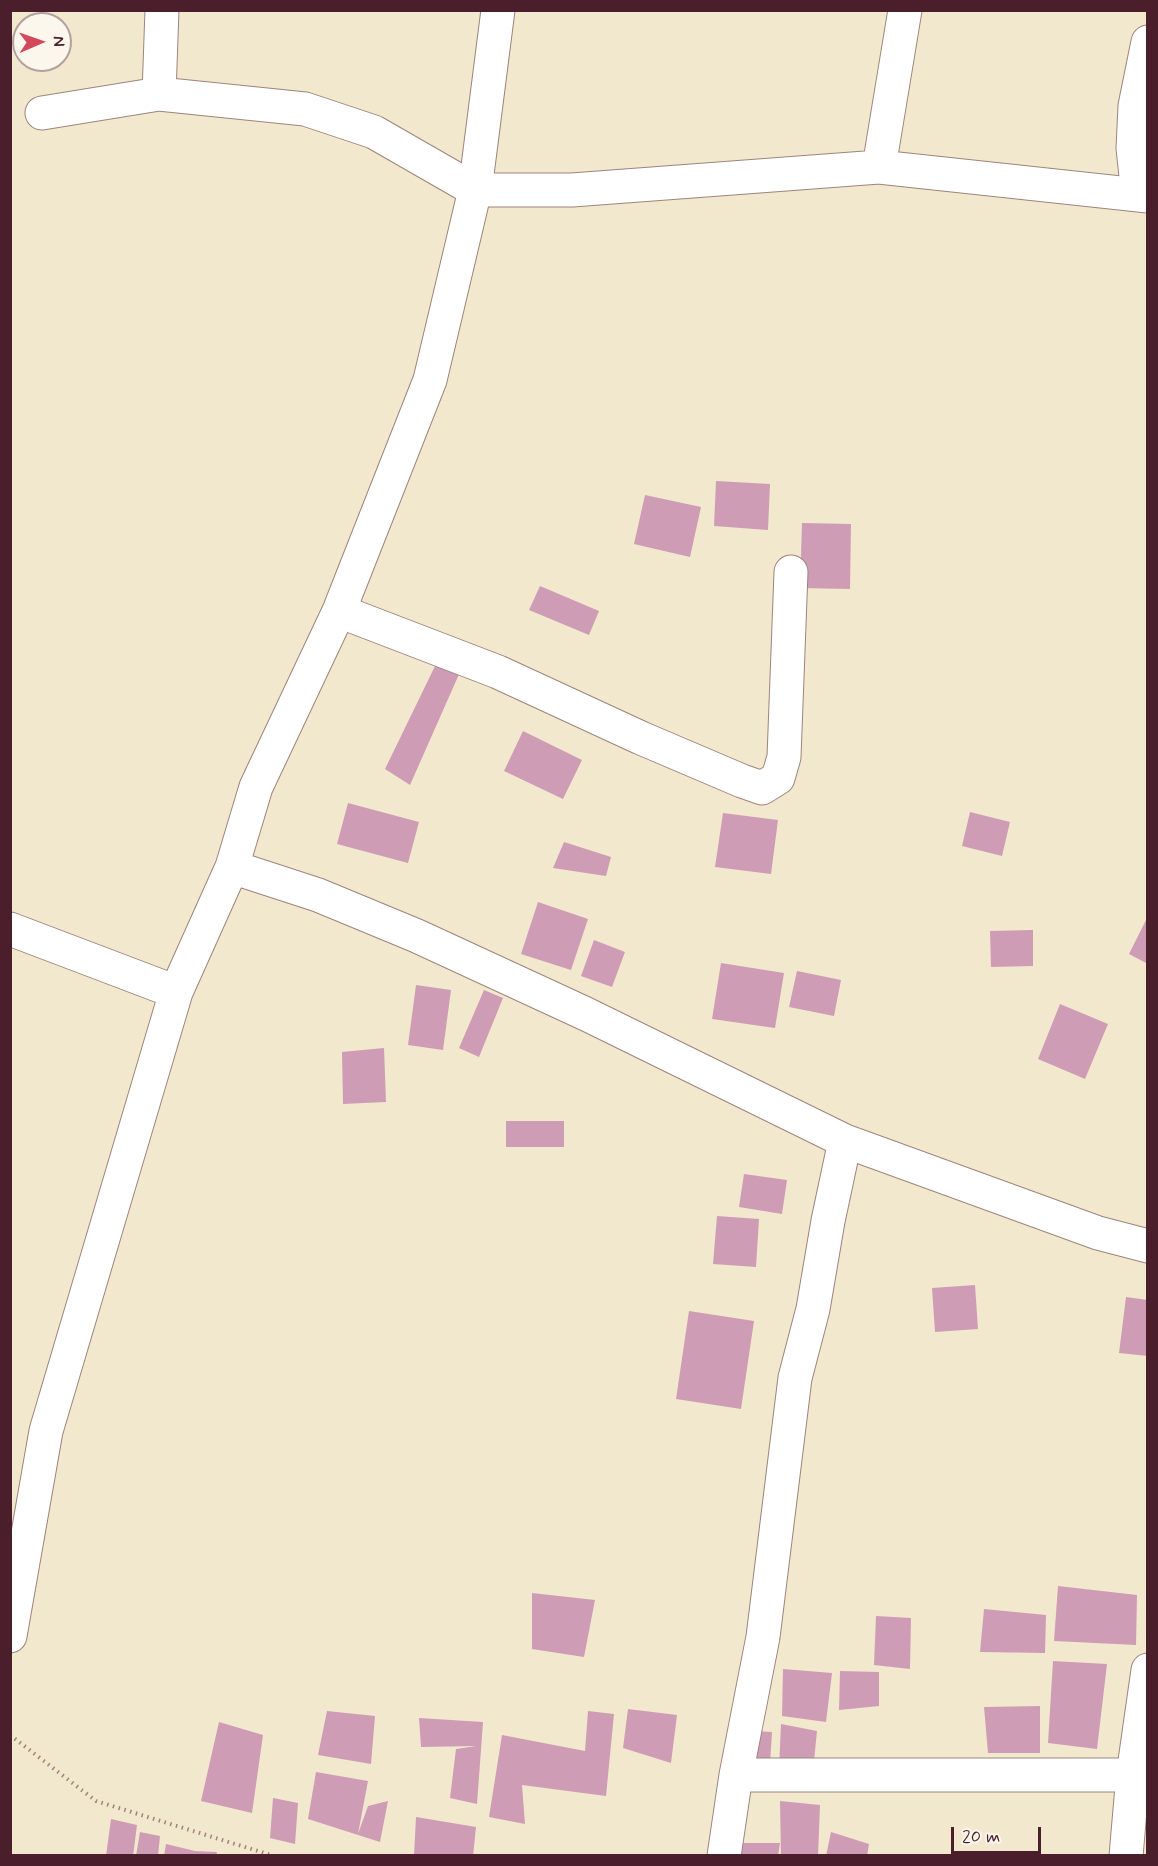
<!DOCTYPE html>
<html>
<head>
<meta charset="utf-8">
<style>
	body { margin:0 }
	#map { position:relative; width:1158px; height:1866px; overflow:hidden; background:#f2e8ce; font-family:Mynerve,sans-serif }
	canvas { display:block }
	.frame { position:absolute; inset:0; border:12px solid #4a1f2b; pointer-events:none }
	.north { position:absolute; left:12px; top:12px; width:60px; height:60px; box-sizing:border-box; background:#fbf7ec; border:2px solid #b4a19f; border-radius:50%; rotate:88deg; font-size:16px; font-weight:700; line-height:24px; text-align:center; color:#4a1f2b }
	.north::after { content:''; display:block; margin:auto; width:21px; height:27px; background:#d1495b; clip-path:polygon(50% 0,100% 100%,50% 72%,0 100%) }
	.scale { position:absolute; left:951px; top:1827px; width:90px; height:27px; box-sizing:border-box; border:3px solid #4a1f2b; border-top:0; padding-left:8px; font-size:18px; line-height:21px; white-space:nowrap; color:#4a1f2b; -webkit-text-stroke:4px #fbf7ec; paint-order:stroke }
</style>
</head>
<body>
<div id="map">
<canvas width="1158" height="1866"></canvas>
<div class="frame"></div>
<div class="north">N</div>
<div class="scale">20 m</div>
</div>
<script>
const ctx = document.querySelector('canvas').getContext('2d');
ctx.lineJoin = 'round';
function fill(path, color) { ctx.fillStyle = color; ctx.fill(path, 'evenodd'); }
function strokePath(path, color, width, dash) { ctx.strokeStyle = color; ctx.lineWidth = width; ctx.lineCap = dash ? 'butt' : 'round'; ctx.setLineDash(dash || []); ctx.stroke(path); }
fill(new Path2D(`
	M716 481 770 484 768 530 714 526Z
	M645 495 701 507 690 557 634 544Z
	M802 523 851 524 850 589 800 588Z
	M540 586 599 611 589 635 529 610Z
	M436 664 460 672 410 785 385 769Z
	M523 731 582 760 563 799 504 771Z
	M348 803 419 822 408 863 337 844Z
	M970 812 1010 822 1002 856 962 846Z
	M723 813 778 820 771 874 715 867Z
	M564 842 611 857 606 876 553 868Z
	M538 902 588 919 571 970 521 954Z
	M1148 916V964L1129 954Z
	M1033 930V966L991 967 990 931Z
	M594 940 625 952 612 987 581 976Z
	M721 963 784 973 775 1028 712 1019Z
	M797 971 841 980 834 1016 789 1007Z
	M416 985 451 990 443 1050 408 1045Z
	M484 990 503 998 479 1057 459 1048Z
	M1060 1004 1108 1024 1085 1079 1038 1059Z
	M384 1048 386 1102 343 1104 342 1052Z
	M506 1121H564V1147H506Z
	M744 1174 787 1180 782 1214 739 1207Z
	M717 1216 759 1219 756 1267 713 1264Z
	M975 1285 978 1329 935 1332 932 1288Z
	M1126 1297 1148 1300V1356L1119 1353Z
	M689 1311 754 1321 741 1409 676 1399Z
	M1058 1586 1137 1595 1136 1645 1054 1641Z
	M532 1593 595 1600 584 1657 532 1649Z
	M984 1609 1046 1615 1045 1653 980 1652Z
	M876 1616 911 1618 910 1669 874 1665Z
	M1053 1661 1107 1664 1097 1749 1048 1743Z
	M783 1669 832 1673 826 1722 782 1716Z
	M840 1671 879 1672V1706L839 1710Z
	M1040 1706V1753H988L984 1707Z
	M628 1709 677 1715 671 1763 623 1748Z
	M327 1711 375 1716 371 1764 318 1755Z
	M588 1711 614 1714 606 1796 522 1785 525 1824 489 1817 502 1735 585 1751Z
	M419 1718 483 1722 477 1804 450 1798 456 1749 476 1746 421 1747Z
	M219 1722 263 1735 252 1813 201 1801Z
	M781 1724 817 1731 813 1771 779 1769Z
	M754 1731 772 1732 770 1764 751 1762Z
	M316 1772 368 1781 358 1834 368 1806 388 1801 380 1842 308 1819Z
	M273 1798 298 1803 295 1844 270 1838Z
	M780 1801 820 1805 818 1856H781Z
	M416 1817 476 1827 473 1856H414Z
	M111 1819 137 1825 133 1856H106Z
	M140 1832 160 1836 158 1856H136Z
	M831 1832 869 1844 867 1856H826Z
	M742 1843H780L778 1856H740Z
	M166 1844 195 1851 217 1852 216 1856H164Z`), '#cf9cb6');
const street = new Path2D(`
	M498 10 475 190 430 380 339 611 256 787 232 867 318 895 417 936 586 1014 845 1141 1098 1233 1148 1246
	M159 94 162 10
	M42 113 159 94 305 109 374 132 475 190H572L879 167 1148 196
	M879 167 905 10
	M1138 195 1133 148 1135 106 1148 42
	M339 611 498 672 641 738 742 781 762 788 778 778 784 757 791 572
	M10 929 176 992
	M10 1636 46 1431 176 992 232 867
	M736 1775H1133
	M724 1856 736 1775 763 1637 795 1378 813 1309 828 1221 845 1141
	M1126 1856 1133 1775 1148 1670`);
strokePath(street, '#9e847c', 35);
strokePath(new Path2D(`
	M10 1735 96 1801 274 1856`), '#9e847c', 4, [1.5, 4.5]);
strokePath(street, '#fff', 33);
</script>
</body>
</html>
